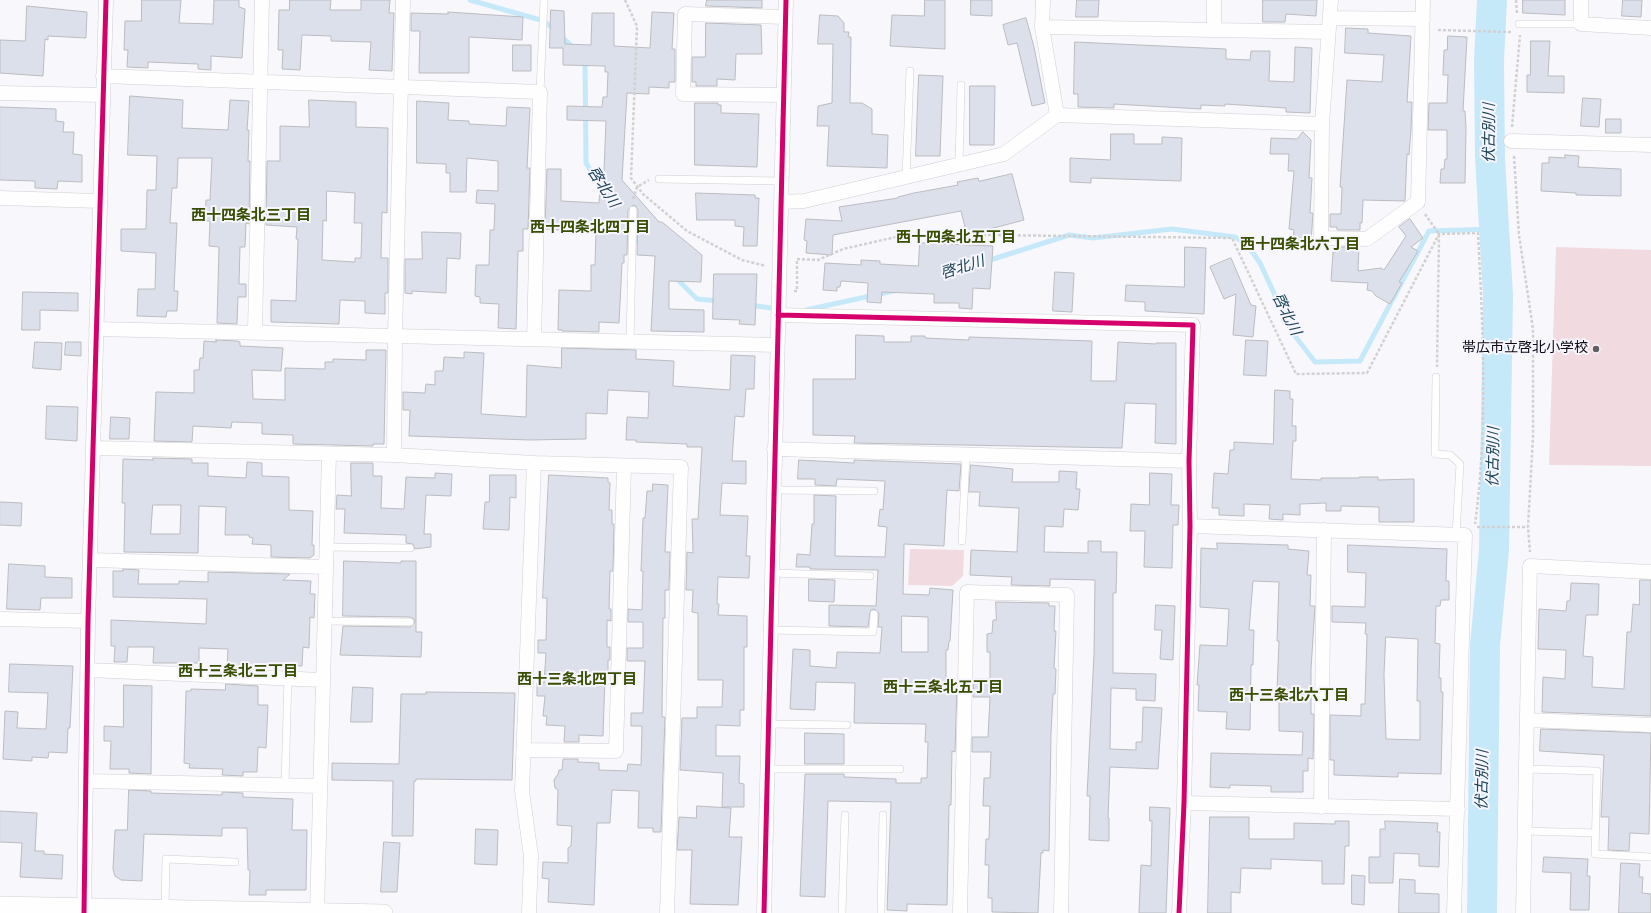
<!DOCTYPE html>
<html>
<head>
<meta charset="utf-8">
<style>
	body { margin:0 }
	canvas { display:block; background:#f8f7fb }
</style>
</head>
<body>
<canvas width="1651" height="913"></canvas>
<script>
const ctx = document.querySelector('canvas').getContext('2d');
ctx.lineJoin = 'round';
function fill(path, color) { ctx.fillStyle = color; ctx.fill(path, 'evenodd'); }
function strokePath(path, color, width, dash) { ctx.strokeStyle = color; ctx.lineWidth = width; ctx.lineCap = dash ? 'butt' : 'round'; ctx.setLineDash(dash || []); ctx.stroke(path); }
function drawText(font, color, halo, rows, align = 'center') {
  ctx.font = font + ' Spectral,"Noto Sans JP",serif'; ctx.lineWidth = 4; ctx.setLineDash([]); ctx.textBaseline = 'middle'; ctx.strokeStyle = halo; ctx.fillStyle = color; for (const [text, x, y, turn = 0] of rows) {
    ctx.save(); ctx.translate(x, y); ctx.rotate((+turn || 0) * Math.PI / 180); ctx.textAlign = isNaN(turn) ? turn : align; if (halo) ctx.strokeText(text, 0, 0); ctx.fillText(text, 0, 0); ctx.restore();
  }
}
fill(new Path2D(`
	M1556 247 1651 250V466L1549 465Z
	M910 549 964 550 963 576 952 586 908 585Z`), '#f2dae1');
strokePath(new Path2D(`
	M470 0 544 21 555 30
	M561 36 574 48
	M585 59 586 163 603 190
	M624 222 632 235 641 244
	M987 261 1069 235 1093 238 1172 229 1235 237 1248 246 1260 263 1292 332 1315 362 1360 361 1429 231 1495 229
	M675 277 697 299 719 301
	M750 305 778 309
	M806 310 898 290`), '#c6e9fa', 5);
strokePath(new Path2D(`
	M1482 913 1485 645 1494 550 1498 295 1490 158 1489 61 1492 0`), '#c6e9fa', 30);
const building = new Path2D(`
	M142 0H181L179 23 213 24 214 0H239V7L245 9 242 58 211 56V70L198 69V64L148 62V68L127 67 128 50H124L125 21H141Z
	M290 0H331L330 10H361V0H390L389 13H394L392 71 369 70 371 42 331 41V36L302 35 300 70 282 69 283 50H278L279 10H289Z
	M707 0H762V8L706 6Z
	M925 0H945V49L890 46 892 15 924 16Z
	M971 0H992V16L971 15Z
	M1077 0H1099L1098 17H1076Z
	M1263 0H1317L1316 16 1286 14 1285 22H1263Z
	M1523 0H1565V15L1523 13Z
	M1623 0H1642L1641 17 1622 16Z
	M27 6 87 12 86 38 48 36V40L45 39 43 76 0 73V40L25 41Z
	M551 10 564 11 565 44 591 45 592 13H614V46L650 48 652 12 674 13 672 49H675V82H669V88L649 87V94L627 93 622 180 659 222H662L702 255 701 282 669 281V309L704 310V332L651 331 655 256 637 255 638 210 636 206 633 205 628 210 627 255H624V263H622L619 323 599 322V332L562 331V330H558L559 290 591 291V265H595L596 232 545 229 547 169H561V201L599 203 601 171H604L606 121 567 120V106L602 107 603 97H607L608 72H605V66L563 65V48H550Z
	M448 12 523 17 522 40 469 37V73H419L420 31H411V13L448 14Z
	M820 15 838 16 844 23V32H849L848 37H851L850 103H862L872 109V134L888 135 887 168 827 166 829 126H817L818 106 832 103 833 44H818Z
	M1026 18 1034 47 1045 103 1032 106 1017 43 1008 45 1003 25Z
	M706 23 761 25 762 54H736L735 80 717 79V86H696V82H692V57H705Z
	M1346 28 1368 29V33L1411 36 1407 102H1412L1411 130 1409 155 1407 154 1405 201 1363 200 1362 223H1360V230H1337V227H1330V214H1341L1342 187H1340L1347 80 1382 82 1384 55 1345 53Z
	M1448 36 1467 37 1463 111H1465L1466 128 1465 183H1440L1441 169H1444L1445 159H1447V130H1428L1429 103H1447L1448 75H1443L1444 50H1447Z
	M1531 41H1550L1548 76H1564V93L1527 92V75H1530Z
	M1075 42 1226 49V59L1250 60 1251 51H1270L1269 81 1294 82 1295 47 1312 48 1310 113 1286 112V108L1225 104V106L1201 105V109L1114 104V108L1078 107V94H1074Z
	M513 45H531V71H513Z
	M919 75 943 76 940 156H916Z
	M970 86H995L994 145H970Z
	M130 96 183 100 182 128 228 130 230 100 249 101 247 130H249L248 161H250L249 224 246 223 245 247H240L239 284H246V297H238L237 324 217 323 219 247 209 246 210 221H205L206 200H210L212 158H178L177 188H172L170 223H177L174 291H178L177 311H167L166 317 137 316 138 289H155L156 253 121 251V229H146L147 190H156L157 156 128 155Z
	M1583 98 1601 99 1599 127 1581 126Z
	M309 100 356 102V127L388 128 387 213 382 212 381 258H388V293H385V314L365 313V301L340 300 339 324 271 322V300L296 301 298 239H296L297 227 266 225 267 161H280V126L309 127ZM327 191 355 193 354 223H362L361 258H355V262L322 260 323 220 326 221Z
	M417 101 449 103 448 120 469 121V124L506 126 507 107 530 108 527 168H530L528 229H523V251H518L516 329 498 328 499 304 480 303V297L475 296 476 265H489L490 230H494L495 204 476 203 477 190 498 191V161L467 158 466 192H450V173H446V164L417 163Z
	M695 103H718V105H721V113L759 114 757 167 695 165Z
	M0 107 56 109V121L64 122 63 132H74L73 154 82 155V182L58 181 57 189 35 188V181L0 180Z
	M1606 119H1621V133H1606Z
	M1303 132 1311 140 1309 178H1312L1310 213H1313L1311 242H1293L1294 230 1289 229 1294 171H1288L1289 154H1270L1271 138 1297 139Z
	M1111 134H1134V144H1162V137L1182 138 1181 181 1091 178V183L1070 182V158L1110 160Z
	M1565 155 1579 156 1578 167 1621 169V196L1576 195V193L1541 191 1542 163H1549V157L1565 158Z
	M1012 174 1024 220 967 235 961 211 833 235 832 255 806 253 807 241 804 240 806 219 842 221 839 207 898 198V197L914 193 958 185 957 182 978 178 979 181Z
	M696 193 755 195V198H759L757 246H743L744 227 735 226V220H697Z
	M1410 219 1423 238 1411 247 1418 251 1399 282 1402 283 1390 304 1376 296 1372 291 1367 290 1368 283 1331 281 1333 252H1336V247H1359L1358 271 1381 268 1384 270 1406 236 1399 227Z
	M422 232 461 233 460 259 447 258 446 293 412 291V294L405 293V259H422Z
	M920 243 993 246 990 289 973 288 972 309 959 308V303H934V294L882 292 881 303 867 302 868 283 841 281 840 287H837V291L823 290 825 263 861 265V260L880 261V264L918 266Z
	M1185 247 1206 248 1204 314 1145 311V302L1125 301 1126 285 1184 287Z
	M1231 258 1251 305 1256 306 1253 337 1233 335 1236 294 1224 299 1210 267Z
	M1055 272 1074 273 1072 312 1053 311Z
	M714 274H757L755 325 739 324 740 320 713 319Z
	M23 292 78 293V311L40 310V330H22Z
	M856 335 884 336V342H911V336H925V338L969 340V337L1092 341 1091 381H1116L1118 342 1156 344V343H1176V444L1155 443 1156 404 1125 403 1122 448 854 443 855 436 813 435V379H855Z
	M216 340 237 341 240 342V346L283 348 281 371 252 370 253 399 285 400V368L325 369V362H333V359L366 360V350H386L384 444H373V446L293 444V435L262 434V423L232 422 231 428 193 426 192 442 154 441 156 392 194 393V370H199L200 358H203L204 341 216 342Z
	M1246 340 1268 341 1266 376 1244 375Z
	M35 342 62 343 61 370 33 368Z
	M66 342H81V356L65 355Z
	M562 348 636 350V359L674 361 673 386 730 390 731 355 755 356 754 389H746L744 417 735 416 732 461H746V484L722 483 720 515 748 516 746 556H750L749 578 718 577 717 604H719L718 615 747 616V647H744V710H740V726L716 725V756H740L739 783 744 784V807H722L723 773 680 770 682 718H697V707H722L723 680H698V613L692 612 693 590H686L687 552 693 553 692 519H698L702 447H687V444L636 442V440H626L627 417 648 418 649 392 608 390 607 414 586 413V439L530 440 409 436 410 410H403V392L425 393 426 384 435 385V371H443L444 357 464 358V352L484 353 481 414 526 417 527 365 561 368Z
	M1275 390 1290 391V399H1293L1292 426H1296V441H1293L1291 479 1321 480V478H1359V477H1378V480L1414 479V522H1379V507L1341 506V511H1326V503L1300 504V515L1283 514V520L1269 519 1270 505 1244 504V516L1219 515V508H1212L1214 473 1228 474 1230 450H1234V442L1273 444Z
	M47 406 78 407 77 441 46 439Z
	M111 417 130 418 129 439H110Z
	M153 458 192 459V463H208V476L246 478 247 462 262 463V476L289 477V510L313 511 312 545H314V555L310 558 271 557V545L252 544 253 538 249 537V535H225L226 507 199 506 198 553 124 552 125 503H122L123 459 153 460ZM153 505H181L180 534H151Z
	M799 460 854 463V460L961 464 959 491 947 490 944 546 904 544 903 594 929 595 930 588 953 590 950 641H949L948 650H946V683H957L955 752 952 751 951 805H949L947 905 907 904V911L887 910 891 802 828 801 825 897 800 896 805 774H844V777L896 779V783H921V778H927L928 742H925L926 724 854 723 855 683 816 682 815 710 790 709 793 649 810 650V666L836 668 837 652 880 653 882 627H878L879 614 876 610 872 609 870 612 868 627 829 626V605L876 606 878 570 810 569V567H796L797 554 810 555 812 524H814V495L836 496 835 556 885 557 887 527 878 526 880 509 883 510 885 481 837 479 836 486 815 485V479H798ZM902 616 928 617V652H902Z
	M351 463H373V476H382L381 508 404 509 406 477 435 478V473L452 474 451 496 426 495 424 534H431V547L415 549 413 544 406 543V535L344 533 345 509H336L337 495 351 496Z
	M971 465 1013 469 1012 482H1059V471L1077 472 1076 489H1080L1078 510 1064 509 1063 527 1045 526 1044 552 1088 553V541H1101V552H1117L1116 593H1113V673L1156 674 1155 701 1136 700V689L1111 688 1110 749 1136 750V742H1142L1143 707 1162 708 1158 769 1110 767 1108 818H1109V841L1089 840 1090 796H1087L1094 654 1095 580 1050 579V586L1011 585 1012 577 970 575 971 550 1017 552 1019 508 979 506 980 492H969Z
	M1150 473 1172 474 1171 505H1179L1178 525H1173L1172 568 1144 567 1145 531H1130L1131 504 1149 505Z
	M490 475H516V498L510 497 509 530 483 529 485 502H489Z
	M549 475 608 478V482L610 483 609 510H612V524H614L613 571H610L609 609H611V621L607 620V647H610V660H608V675H605L603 736 579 735V742H564L565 726 546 725 547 716H543L545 696H537V683H544L546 653H538V640H546L547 598H543Z
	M653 484 668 485 665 552H670L669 590H665V618H663L662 717H665L661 832H653V828H638L639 791 612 790 610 823H597L594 905 548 902 549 879 542 878 543 862 568 863V848L571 846 572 826 557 825 558 790 555 788 554 780 558 774 559 770H562L563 759H578V762L599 763V770L627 771 628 764 641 765 642 726H631V713H643L645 661H627V648H643V622H628V609L642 610 643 571H641L643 518H645L647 491H652Z
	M0 502 22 503 21 526 0 525Z
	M1217 543 1288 545V549L1309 551 1307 575H1311L1310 606H1315L1311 669V714H1314L1313 759 1308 758V771H1303V792H1271V786L1230 785V788L1210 787 1211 753 1302 755 1303 732 1279 731V691H1277L1279 641H1277L1279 582 1253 581 1249 630H1254L1253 665H1251L1250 730 1226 729 1227 712 1198 711 1199 685H1197L1200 645 1227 646 1229 609 1200 607 1201 548 1217 549Z
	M1348 545 1447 549 1446 581H1449V600H1441L1440 606H1436L1435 643 1440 644 1439 678H1441V692H1443L1441 774 1398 773V777L1334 775V760H1330V715L1361 716V704H1365L1367 634H1365L1366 623 1332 622V606L1365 607 1366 573 1348 572ZM1386 637 1418 639 1417 701H1420V740L1386 739 1384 675Z
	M344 561 401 563V561H416V632H422L421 657 340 655 343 626 410 627 415 622 414 619 410 617 343 616Z
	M9 564 45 566V577L72 578V598H41L40 610 7 609Z
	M123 569 139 570 138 584H179V581L208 582V572L290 574 283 580 311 581 310 594H315L314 618 310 617 309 648 303 647 302 666 259 665V669L227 667 228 649 199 648V663H153L154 647H128L127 662H114L115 646H111V620L206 624 207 599 113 597V571H123Z
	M809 579 835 580 834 602 809 601Z
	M1640 580H1651V716L1542 712 1543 677 1565 679 1566 650 1538 649 1539 609 1566 611 1567 601H1570L1571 583 1599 584 1598 615H1586L1583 656 1593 657 1592 687 1624 689 1627 632H1631L1633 604 1639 605Z
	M996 602 1049 603V606H1055L1054 631H1056L1054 668 1056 669 1055 694H1053L1051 733 1049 851 1043 850V853H1041L1038 913 992 912V898H988L989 865H985L986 839H989L990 806H983L984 778H990L991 752H972V737H988L990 697H973L974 679H990V652H987V634L992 633 993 620H996Z
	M1156 605 1175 606 1173 660 1160 659 1162 630H1155Z
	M10 664 73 666 70 728H68L67 753 49 752 48 758 32 757V761L3 759 5 711 18 712 17 728 46 729 48 693 9 692Z
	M226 684 258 686V705H268L266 748 258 747 257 772H243V776L222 775 223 769 189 768 190 764 184 763 186 691H191V689L225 690Z
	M124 685 152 686 151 774 129 773V769H110L111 741H104V726L123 727Z
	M353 687 373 688 372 722H351Z
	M426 692 515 693 512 780 416 779V781H414L413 836H392L393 781 332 780V763L399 764 401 694H426Z
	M1541 729 1651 733 1649 834 1630 833 1629 851 1608 850 1609 817H1601L1604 755 1540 751Z
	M805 733 844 734V764H805Z
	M129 790 151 791V793L222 795V792L243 793V797L293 799 292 830H307L306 890H266V895H249L250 870H248L247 828H222V836L144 834 142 881 121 880 115 876 113 869 115 830H127Z
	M697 806 731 808 729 837H742L738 905 690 904 692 850H677L679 817 696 818Z
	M1150 807 1170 808 1166 913H1139L1141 865 1151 866 1152 821H1150Z
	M0 811 37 813 35 851H44V854L63 855 62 879 20 877 22 843 0 842Z
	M1210 817H1249V839H1294V823L1335 824V821H1349V846H1345L1344 884H1322V861L1271 859V869L1241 868 1240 893 1231 892V913H1208Z
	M1385 821 1438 823 1437 832H1440L1439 867 1419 866V854L1394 853 1393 883H1369V857H1380V829H1385Z
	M476 829 498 830 497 865 475 864Z
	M384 842 400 843 397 892H381Z
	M1544 857 1588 859 1587 876H1590L1589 910H1570L1571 873 1543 872Z
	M1621 863 1640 864 1639 877H1643L1642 893 1651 894V913H1619Z
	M1352 875 1365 876 1364 905 1352 904Z
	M1400 879 1415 880V893L1439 894V913H1399Z`);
fill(building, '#dce0ea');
strokePath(building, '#bbbcc1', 1);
const service = new Path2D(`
	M1519 24H1581
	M540 92 544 0
	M959 164 961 85
	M906 177 910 71
	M659 179 781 181
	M630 342 633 210
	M1436 377 1435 454 1450 455 1460 464 1456 535
	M773 490 874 491
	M962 541 966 455
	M326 547 410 548
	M771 573 870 576
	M324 621 410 622
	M770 630 873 632 874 614
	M768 724 847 725
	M767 769H900
	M1525 769 1597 771 1595 854 1651 857
	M285 785 288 677
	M1525 831 1596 833
	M165 908 166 859 235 862
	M842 913 845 815
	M881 913 883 815`);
const minor = new Path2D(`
	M1043 0 1042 27 1057 115
	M1331 0 1322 124 1321 238 1367 239 1418 202 1423 0
	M1581 0V24L1651 28
	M1330 18 1423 19
	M1042 27 1328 32
	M1214 30V0
	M103 76 540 92 534 339
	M0 93 103 95
	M784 95 683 94 685 14 785 17
	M1511 141 1651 145
	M0 198 99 201
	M781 202 804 201 1004 154 1057 115 1322 124
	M778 315 1193 325 1189 461 1190 526 1184 803 1179 913
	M96 329 777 345
	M255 331 262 0
	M94 448 394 455 534 463 522 791 531 856 529 913
	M774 449 1189 461
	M394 455 395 336 403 0
	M534 463 681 467 667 913
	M1190 526 1465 535 1454 913
	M91 560 326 567
	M0 619 88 621
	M88 670 322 680
	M1527 720 1651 725
	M524 750 616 751 624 466
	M86 781 320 786
	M1184 803 1458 809
	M1321 807 1324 530
	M84 913 88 621 106 0
	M317 913 329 454
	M764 913 786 0
	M960 913 967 592 1067 595 1061 913
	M1523 913 1530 566 1651 572`);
const tertiary = new Path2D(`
	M0 905 384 913`);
strokePath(service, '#d0ced4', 8);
strokePath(minor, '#d0ced4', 15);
strokePath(tertiary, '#d0ced4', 18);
strokePath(new Path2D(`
	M625 0 637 26 631 178 643 194 687 231 742 260 766 266
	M1516 0 1517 14
	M1438 30 1511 32
	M1512 127 1520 35
	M1514 156 1519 235 1533 329V437L1528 527 1530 552
	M633 199 637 187 649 180
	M1425 214 1439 234 1437 367
	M794 291H797V259L818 260 843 249 909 234 1232 238 1296 374 1367 373 1439 234 1478 233C1483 329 1488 428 1475 524
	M1477 527H1528`), '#d1d1d1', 2.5, [3, 2]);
strokePath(service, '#fefefe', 7);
strokePath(minor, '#fefefe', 14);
strokePath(tertiary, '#fefefe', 17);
strokePath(new Path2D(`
	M778 315 1193 325 1189 461 1190 526 1184 803 1179 913
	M84 913 88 621 106 0
	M764 913 786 0`), '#d6006c', 5);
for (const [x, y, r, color] of [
	[1596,349,4,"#5f5e63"]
]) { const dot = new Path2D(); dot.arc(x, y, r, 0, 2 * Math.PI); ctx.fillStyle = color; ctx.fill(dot); strokePath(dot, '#f7f5fd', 1.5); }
drawText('14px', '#0d0b11', '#f7f5fd', [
	["帯広市立啓北小学校",1588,349]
], 'right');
drawText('italic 15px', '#194354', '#f7f5fd', [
	["伏古別川",1491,133,-90],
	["啓北川",602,188,57],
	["啓北川",963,269,-18],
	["啓北川",1285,315,63],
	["伏古別川",1495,457,-89],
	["伏古別川",1484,780,-89]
]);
drawText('bold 15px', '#384e00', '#f7f5fd', [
	["西十四条北三丁目",251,217],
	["西十四条北四丁目",590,229],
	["西十四条北五丁目",956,239],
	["西十四条北六丁目",1300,246],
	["西十三条北三丁目",238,673],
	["西十三条北四丁目",577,681],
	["西十三条北五丁目",943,689],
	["西十三条北六丁目",1289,697]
]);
</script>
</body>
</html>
